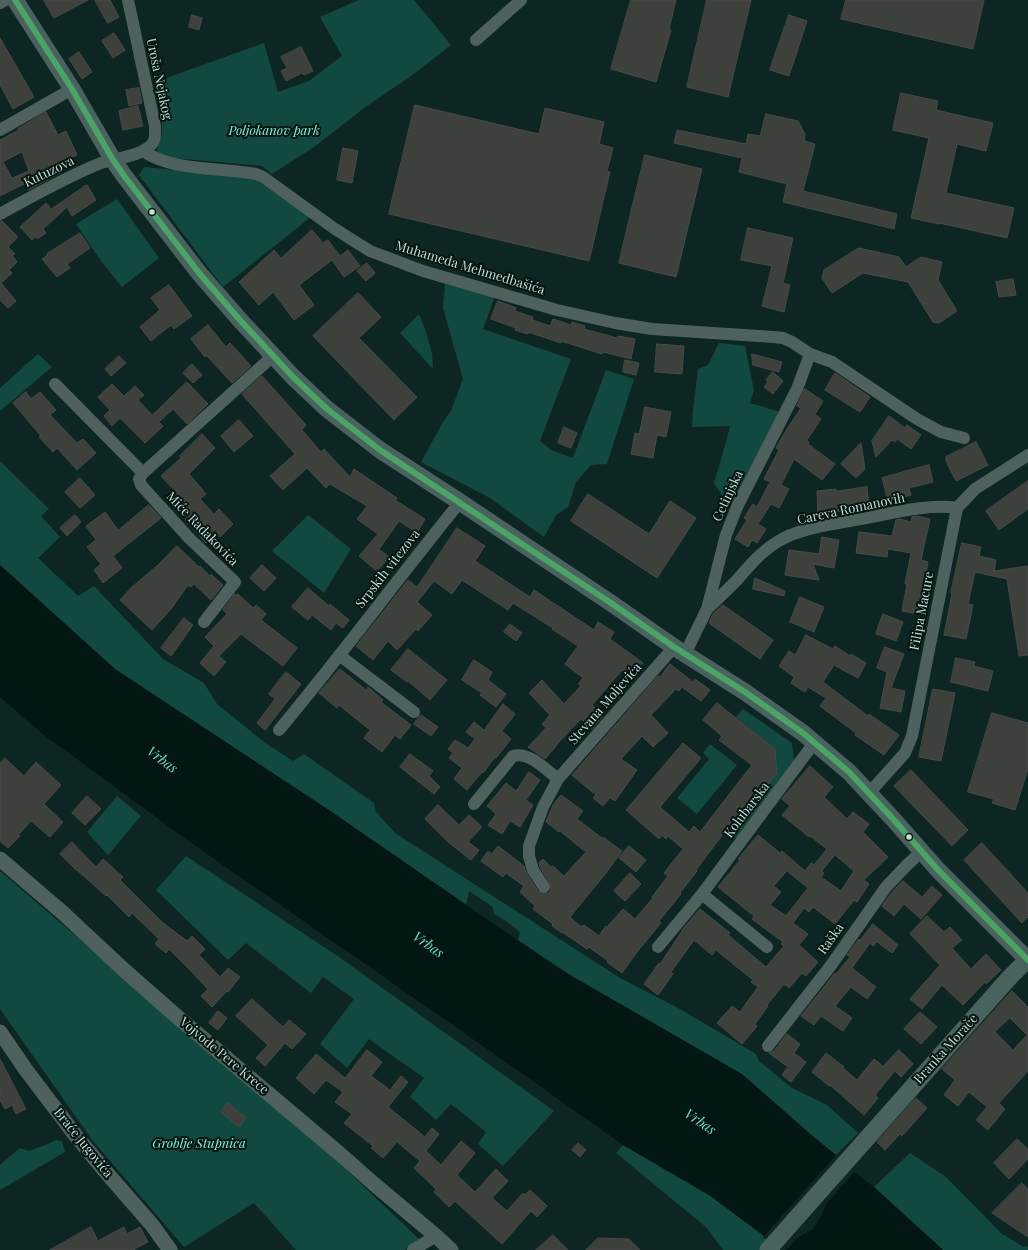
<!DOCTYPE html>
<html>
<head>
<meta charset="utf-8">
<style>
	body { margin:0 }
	canvas { display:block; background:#0e2623 }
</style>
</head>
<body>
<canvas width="1028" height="1250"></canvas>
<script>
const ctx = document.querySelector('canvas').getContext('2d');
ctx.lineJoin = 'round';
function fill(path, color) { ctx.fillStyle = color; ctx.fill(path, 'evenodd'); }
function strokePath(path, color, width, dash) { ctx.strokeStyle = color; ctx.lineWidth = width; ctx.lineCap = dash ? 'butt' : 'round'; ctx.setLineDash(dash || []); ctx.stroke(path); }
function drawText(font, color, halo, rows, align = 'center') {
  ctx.font = font + ' "Playfair Display",serif'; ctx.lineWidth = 4; ctx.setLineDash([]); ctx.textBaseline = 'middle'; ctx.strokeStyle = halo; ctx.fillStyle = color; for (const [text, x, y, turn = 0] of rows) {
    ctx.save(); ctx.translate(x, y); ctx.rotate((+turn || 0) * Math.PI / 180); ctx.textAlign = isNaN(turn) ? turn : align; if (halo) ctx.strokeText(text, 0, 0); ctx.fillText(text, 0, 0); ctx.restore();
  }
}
fill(new Path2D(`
	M359 0H414L451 45 411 76 364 108 314 147 272 174 262 166 163 157 156 154 162 133V118L158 81 264 43 278 92 309 81 342 56 320 17Z
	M144 167 248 177 256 180 311 217 223 287 139 175Z
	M117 199 159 258 122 287 101 261 76 224Z
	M445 284 495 296 483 329 571 359 540 441 551 450 573 458 606 370 634 379 607 464 591 465 576 482 568 507 556 515 544 537 490 498 421 462 443 422 451 411 463 379 443 308Z
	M419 314 426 332 432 353 433 369 400 333Z
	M719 343 745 346 754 390 750 403 780 412 733 505 723 497 714 483 726 442 730 426 692 427 693 411 698 369 708 365Z
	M38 354 52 367 0 411V388Z
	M0 461 49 509 41 516 60 537 38 558 78 596 94 586 163 659 204 683 217 704 264 742 293 761 304 754 374 803 376 812 395 833 620 978 678 1008 756 1054 759 1061 792 1088 827 1105 858 1133 836 1155 815 1138 518 940 520 932 506 921 494 914 493 907 469 891 466 905 115 669 0 565Z
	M308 515 351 549 324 593 272 551Z
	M743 709 792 743 794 762 737 839 730 834 777 773 775 749 736 717Z
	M710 744 737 765 697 814 677 798 709 759 703 753Z
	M117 796 141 816 108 855 87 832Z
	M186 856 339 957 554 1111 503 1166 478 1144 486 1132 451 1104 436 1120 410 1097 424 1078 369 1039 347 1068 320 1044 354 999 323 977 311 993 246 943 228 960 156 890Z
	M0 871 294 1123 336 1160 421 1241 404 1250H296L254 1203 184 1247 93 1141 0 1009Z
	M56 1140 62 1141 65 1152 0 1190V1165L20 1148 29 1151 48 1144Z
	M623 1145 709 1195 783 1250H723L706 1227 616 1153Z
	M910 1153 946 1177 1002 1234 1024 1247 1028 1246V1250H943L874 1187Z`), '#114940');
fill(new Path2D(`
	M0 565 115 669 329 810 558 968 742 1074 815 1138 836 1155 854 1172 874 1187 943 1250H783L709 1195 623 1145 500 1058 187 840 40 732 0 697Z`), '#021713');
fill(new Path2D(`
	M838 1153 856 1170 827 1203 816 1225 811 1230 800 1236 786 1250H780L763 1237Z`), '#0e2623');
const building = new Path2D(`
	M44 0H88L54 18Z
	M95 0H110L119 17 108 23Z
	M631 0H676L669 29 671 30 656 82 611 69Z
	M707 0H751L728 97 687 87Z
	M846 0H984L973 49 841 19Z
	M192 15 202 18 199 30 189 27Z
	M789 15 807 21 789 76 770 70Z
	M114 33 125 50 113 58 102 41Z
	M0 38 34 97 13 109 0 85Z
	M301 47 313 71 304 75 302 73 286 81 281 71 287 68 281 57Z
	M79 52 92 72 82 79 69 59Z
	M139 88 142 103 129 106 126 90Z
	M901 93 938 101 936 110 993 123 986 151 957 144 946 193 1014 208 1007 238 939 223V224L911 218 929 138 893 130Z
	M415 105 539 134 545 108 604 122 599 144 613 148 607 171 610 172 589 261 389 214Z
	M138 106 143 126 123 130 119 111Z
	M46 112 58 135 66 131 77 155 58 164 62 172 28 190 26 183 0 196V140L19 130 18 129ZM22 152 29 171 12 178 3 162Z
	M766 114 798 121 805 134 804 141 815 144 803 191 897 214 894 229 783 202 787 184 739 172 742 158 674 143 677 130 746 144 748 134 760 136Z
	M343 148 358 151 352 183 337 180Z
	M645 155 702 169 676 277 619 263Z
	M87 185 96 200 72 216 67 207 43 229 46 233 37 239 35 236 32 240 20 227 46 203 51 209Z
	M0 221H2L18 237 8 247 15 254 12 255 17 262 9 270 12 273 1 283 16 301 8 308 0 300Z
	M748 228 793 238 783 283 790 285 784 312 762 306 772 266 741 260Z
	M312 230 323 243 328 240 340 256 348 250 360 266 344 277 332 260 299 285 314 305 294 320 273 292 259 305 239 282 274 250 281 258Z
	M80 233 90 248 67 264 70 268 57 277 42 259 48 255 47 254Z
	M859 248 899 257 906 267 921 257 942 262 938 280 957 311 939 323 933 322 908 282 863 273 832 293 822 278 824 270Z
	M367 263 375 273 366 281 357 271Z
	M1013 279 1016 295 999 297 996 282Z
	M169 285 192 316 174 329 171 325 151 341 140 327 160 310 151 298Z
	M358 293 381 317 359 338 417 397 394 420 313 336Z
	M498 301 516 308 515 311 533 317 532 320 550 326 553 319 571 325 572 322 585 326 584 329 617 338 618 336 635 339 631 359 603 352 602 354 561 341V343L528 332V334L515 330 516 328 491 319Z
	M208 325 226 347 230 343 251 366 232 383 206 355 205 357 191 339Z
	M657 344 684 346 682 374 655 372Z
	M752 354 782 362 779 372 753 365Z
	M119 356 126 363 111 376 105 369Z
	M625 360 639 363 636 375 623 372Z
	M192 364 202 375 193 383 183 373Z
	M773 372 783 381 773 394 764 387 768 382 766 380Z
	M835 373 870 397 860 412 825 390Z
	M262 376 306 425 302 430 321 452 324 449 350 477 354 469 397 498 395 500 425 519 417 533 399 521 379 549 389 557 377 571 359 556 378 534 357 519 367 506 330 484 326 488 307 468 283 490 270 476 295 454 242 394Z
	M187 382 208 404 187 424 173 409 159 422 163 426 145 443 120 418 112 426 104 416 110 410 98 397 112 384 124 396 135 386 144 395 138 400 152 415Z
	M805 389 823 401 815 414 821 419 807 440 809 442 808 444 835 464 822 480 794 459 781 485 789 489 779 508 771 504 758 524 766 529 757 543 752 540 748 547 735 539 747 520 744 518 753 504 757 507 770 482 764 479 779 450 776 448 787 429 801 408 797 406Z
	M26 392 31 399 40 392 56 410 50 415 77 443 83 439 96 453 77 470 57 448 53 452 39 437 41 436 13 403Z
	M645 407 671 412 666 437 657 435 653 458 631 454 635 433 639 434Z
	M889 416 905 428 907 425 921 435 911 449 897 439 895 442 892 440 876 457 872 441Z
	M239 420 253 436 234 452 221 436Z
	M564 427 577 433 571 448 558 443Z
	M202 434 215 448 189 474 206 494 200 499 214 514 219 509 233 524 220 537 216 533 206 543 185 519 191 514 175 496 178 494 161 476 181 458 180 456Z
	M976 442 988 465 956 481 946 461V457Z
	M861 443 865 469 856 478 841 464Z
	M929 465 933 482 909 488 911 495 888 501 882 478Z
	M80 478 95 495 80 508 65 492Z
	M1028 481V509L999 530 986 511Z
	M867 487 869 507 846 511 845 505 844 511 837 512V514L818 515 817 491 836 489V491Z
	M588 494 649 534 670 501 696 518 657 578 571 521Z
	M149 505 161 518 113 556 122 568 103 583 94 570 101 564 87 547 96 540 86 526 105 512 118 530Z
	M75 515 81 522 67 536 60 528Z
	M917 516 930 519 921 560 928 562 919 614 902 611 907 584H905L911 553 888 549 887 557 856 553 859 532 892 536 896 520 899 519 911 522 912 517Z
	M457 528 485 546 475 561 530 597 534 590 594 630 598 622 614 632 610 639 643 663 633 678 622 670 592 705 603 716 592 729 581 719 557 744V745L545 759 528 747 546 728 542 724 550 715 529 693 542 680 564 704 581 686 578 684 583 678 565 664 578 646 552 629 553 628 513 603 508 610 462 580 452 594 434 581 417 602 432 615 418 631 416 629 397 650 388 641 373 660 356 646 408 580 417 587Z
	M822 537 839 540 834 568 813 564 819 580 785 575 789 550 819 554Z
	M962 543 981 547 979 556 996 560 994 571 1028 566V655L1019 656 1007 579 975 572 968 604 973 605 966 639 944 635 952 594 951 593Z
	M177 546 199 567 200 566 210 576 211 574 223 585 211 600 194 584 191 587 188 585 171 609 152 630 120 600 132 587 158 565Z
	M262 565 276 578 264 591 250 578Z
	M755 578 785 591 784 596 753 589Z
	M308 588 329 606 330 604 349 620 343 628 336 623 331 630 312 615 308 620 292 607Z
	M235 594 236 596 238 594 253 608 256 605 266 614 261 620 297 648 283 666 241 634 219 656 226 662 214 676 200 663 214 646 205 637 227 614 223 610Z
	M800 597 824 607 814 632 790 622Z
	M723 605 773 640 760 659 709 623 713 614Z
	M883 614 903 622 896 641 876 634Z
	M184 618 193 625 171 656 161 648Z
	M510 624 522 633 516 641 504 632Z
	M806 635 833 649 835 646 850 656 851 654 866 663 858 678 834 665 823 682 868 716 869 714 899 735 884 755 855 735 856 733 820 706 826 698 808 687 805 692 791 683 794 677 779 666 789 651 795 655Z
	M885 647 904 654 891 688 905 691 901 712 880 708 887 672 877 668Z
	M408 649 447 680 430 700 408 681 407 682 391 670Z
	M956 658 975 662 974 666 993 671 988 691 951 682Z
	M474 660 492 672 488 680 506 694 496 707 480 695 482 693 462 680Z
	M670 664 693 682 695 679 710 690 701 701 682 687 679 691 676 689 655 711 651 715 668 733 653 747 642 736 621 759 637 770 615 801 610 798 603 806 593 798 596 795 572 775 658 676 660 677Z
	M340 669 366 690 368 687 383 700 381 702 411 725 400 739 395 735 382 752 364 738 370 730 339 705 337 708 319 693Z
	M286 672 301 684 265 730 257 723 275 699 269 694Z
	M933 689 955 693 941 761 919 757Z
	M717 703 775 749 777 773 731 832H728L726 830 696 870 697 871 680 893 681 894 659 921 661 923 637 952 622 973 607 962 608 961 589 947 587 949 562 932V933L552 926 553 924 533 909 535 906 520 892 524 886 506 873 503 877 481 861 488 851 492 854 498 846 524 866 527 874 538 891 544 894 548 893 551 890V886L540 867 539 863 543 859 551 867 553 866 564 876 586 852 560 831 559 832 546 822 553 805 561 795 583 811 577 819 602 838 603 837 622 851 606 873 570 917 581 927 584 925 599 936 606 926 607 927 623 909 635 919 653 898 652 897 668 876 664 873 683 849 668 836 666 839 662 835 659 839 626 810 683 743 701 758 660 807 689 832 694 826 700 832 752 765 719 740 722 736 703 720Z
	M503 704 515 714 502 731 511 739 496 758 495 757 483 773 482 772 467 790 454 779 462 768 449 758 453 753 448 749 455 740 468 748 475 739 466 732 474 722 484 730Z
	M992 713 1028 723V769L1015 810 992 803 994 799 968 792Z
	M421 715 438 727 431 736 414 724Z
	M410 754 433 771 429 776 440 787 434 794 400 767Z
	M5 758 24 776 36 762 61 785 44 804 63 822 50 837 31 821 18 835 20 836 8 848 0 841V763Z
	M810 766 833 787 824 797 847 819 853 812 869 824 863 832 888 857 864 880 869 884 857 902 854 900 835 924 813 907 809 912 804 908 793 923 808 934 799 945 818 962 806 976 802 973 789 988 784 984 767 1005 768 1006 755 1024 757 1026 742 1044 717 1023 732 1006 740 1012 758 987 751 982 753 980 716 950 712 955 694 940 671 972 673 974 658 995 644 984 659 963 660 964 682 931V930L700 909 730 933 728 935 766 967 784 946 781 944 783 942 752 919 754 916 718 887 740 860 738 859 758 835 780 853 782 851 805 871 811 863 814 865 827 849 810 836 809 837 782 815 790 806 782 799ZM835 855 854 871 841 891 821 877 824 873 822 871ZM787 871 808 888 786 916 770 905 781 892 774 886Z
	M911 770 968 830 952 846 894 786Z
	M529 772 540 780 526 800 533 805 520 827 510 821 502 834 488 825 496 814 487 806 506 783 516 791Z
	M87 796 101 809 85 825 72 813Z
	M438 805 459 825 469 815 482 827 468 842 479 850 471 860 448 842 425 819Z
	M72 842 96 867 103 859 123 877 120 880 162 922 187 941 192 936 205 949 199 955 220 977 228 968 240 977 228 992 227 991 212 1007 201 996 208 989 190 970 169 949 166 953 155 944 159 939 132 913 129 917 107 895 106 896 77 870H76L60 854Z
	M982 843 1028 893V917L1022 923 964 860Z
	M629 846 646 860 636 872 619 858Z
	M630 873 641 884 625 901 614 891Z
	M903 881 922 897 932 886 942 895 921 919 904 904 894 916 882 906 892 892Z
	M927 916 944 932 950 927 962 940 952 948 971 969 986 954 1001 970 986 984 985 982 963 1005 942 985 922 1009 910 999 940 965 910 934Z
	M873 924 898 945 892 953 877 942 873 946 870 943 852 968 876 987 867 999 851 987 835 1006 852 1018 843 1031 821 1016 814 1025 801 1016 835 973 836 974 850 957 847 955 859 939 860 940Z
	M1012 991 1028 1007V1071L999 1103 1005 1109 988 1130 976 1120 987 1107 969 1092 958 1106 944 1095 955 1080 942 1069ZM1010 1018 1027 1035 1013 1050 995 1032Z
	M252 999 283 1027 289 1020 306 1034 292 1049 285 1043 265 1066 256 1058 268 1045 236 1016Z
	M218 1011 227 1018 218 1030 209 1023Z
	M920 1012 937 1027 921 1044 904 1029Z
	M787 1034 800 1044 794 1053 806 1062 791 1082 782 1075 788 1067 769 1053 774 1051Z
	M367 1050 382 1062 371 1076 390 1090 401 1076 408 1082 388 1107 425 1137 432 1128 439 1134 426 1151 441 1165 461 1141 475 1153 457 1175 475 1192 496 1169 508 1181 492 1198 507 1211 523 1193 525 1195 530 1190 547 1206 537 1217 531 1211 502 1244 455 1201 449 1207 434 1192 436 1189 414 1168 420 1161 397 1142 383 1158 371 1148 373 1146 344 1123 352 1114 335 1102 343 1092 326 1080 314 1094 296 1078 316 1054 345 1078Z
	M899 1050 913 1064 901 1077 895 1071 875 1095 878 1098 864 1115 830 1085 829 1086 812 1072 826 1053 844 1067 843 1068 857 1080 874 1059 883 1066Z
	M0 1059 26 1109 16 1114 12 1105 5 1109 0 1100Z
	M916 1098 927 1108 902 1136 900 1134 885 1150 877 1142Z
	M228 1103 246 1118 239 1127 221 1112Z
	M1017 1139 1028 1149V1159L1009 1179 994 1163Z
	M578 1143 586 1150 580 1157 572 1150Z
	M1022 1183 1028 1189V1237L992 1213Z
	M91 1227 98 1241 124 1227 127 1234 140 1227 148 1242 133 1250H50Z
	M553 1235 568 1250H536Z
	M598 1238 629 1239 640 1250H586Z`);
fill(building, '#3e403c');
strokePath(building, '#464a47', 1);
strokePath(new Path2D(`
	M0 3 5 0
	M476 40 521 0
	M0 130 72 89
	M143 151C174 172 220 167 256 174L263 177 335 229 370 251 423 271 557 310 615 323 652 329 774 337 783 338 792 342 810 354 832 362 917 419 941 432 964 438
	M0 214C33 196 66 177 101 163 115 158 138 157 150 146 156 141 155 134 155 126L128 0
	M55 384 143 473
	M707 609C717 600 727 590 737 580 749 566 761 552 777 542 801 527 833 525 861 519 889 514 929 503 957 508
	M204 622 235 582 189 538 141 485 139 479 143 473 273 356
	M685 654 707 609 726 535 737 507 797 389 810 354
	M339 655 414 712
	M279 730C341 656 399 577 460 502
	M869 793 905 753 912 736 957 508 975 489 1028 455
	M474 804 513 756C529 751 546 770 558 779
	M544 887 533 870 529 856V846L543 807 558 779 674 647
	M702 894 767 947
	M658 947 702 894 814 743
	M768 1046 832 964 886 887 907 865 921 852
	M413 1250 436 1236`), '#4e615e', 12);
strokePath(new Path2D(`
	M0 859 63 913 124 970 174 1014 340 1154 374 1184 436 1236 451 1250
	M0 1032 26 1070 76 1136 105 1171 152 1225 170 1250`), '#4e615e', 15);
strokePath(new Path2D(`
	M15 0 72 89 113 160 125 177 199 273 239 319 293 377 327 409 380 450 460 502 611 603 674 647 745 692 803 733 849 772 894 820 938 870 1028 960
	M768 1250 1010 977 1028 959`), '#4a625e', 17);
strokePath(new Path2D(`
	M15 0 72 89 113 160 125 177 199 273 239 319 293 377 327 409 380 450 611 603 674 647 745 692 803 733 849 772 894 820 938 870 1028 960`), '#4ba466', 6);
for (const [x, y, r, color] of [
	[152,212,3.5,"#c6dcd6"],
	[909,837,3.5,"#c6dcd6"]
]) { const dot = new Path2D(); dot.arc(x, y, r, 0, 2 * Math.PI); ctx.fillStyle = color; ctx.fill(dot); strokePath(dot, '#051612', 1.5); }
drawText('13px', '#c6dcd6', '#051612', [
	["Uroša Nejakog",159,79,78],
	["Kutuzova",49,172,-26],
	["Muhameda Mehmedbašića",470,268,17],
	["Cetinjska",728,496,-65],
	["Careva Romanovih",851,509,-12],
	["Miće Radakovića",202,529,46],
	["Srpskih vitezova",388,569,-52],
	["Filipa Macure",922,611,-79],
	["Stevana Moljevića",605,704,-49],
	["Kolubarska",747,810,-53],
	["Raška",831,939,-55],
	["Branka Morače",946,1049,-48],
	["Vojvode Pere Krece",224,1056,40],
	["Braće Jugovića",83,1143,51]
]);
drawText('italic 13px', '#85f0da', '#051612', [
	["Poljokanov park",274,131],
	["Groblje Stupnica",199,1144]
]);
drawText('italic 14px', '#6dd9c4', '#051612', [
	["Vrbas",162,760,37],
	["Vrbas",428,945,35],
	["Vrbas",700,1122,34]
]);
</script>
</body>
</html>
